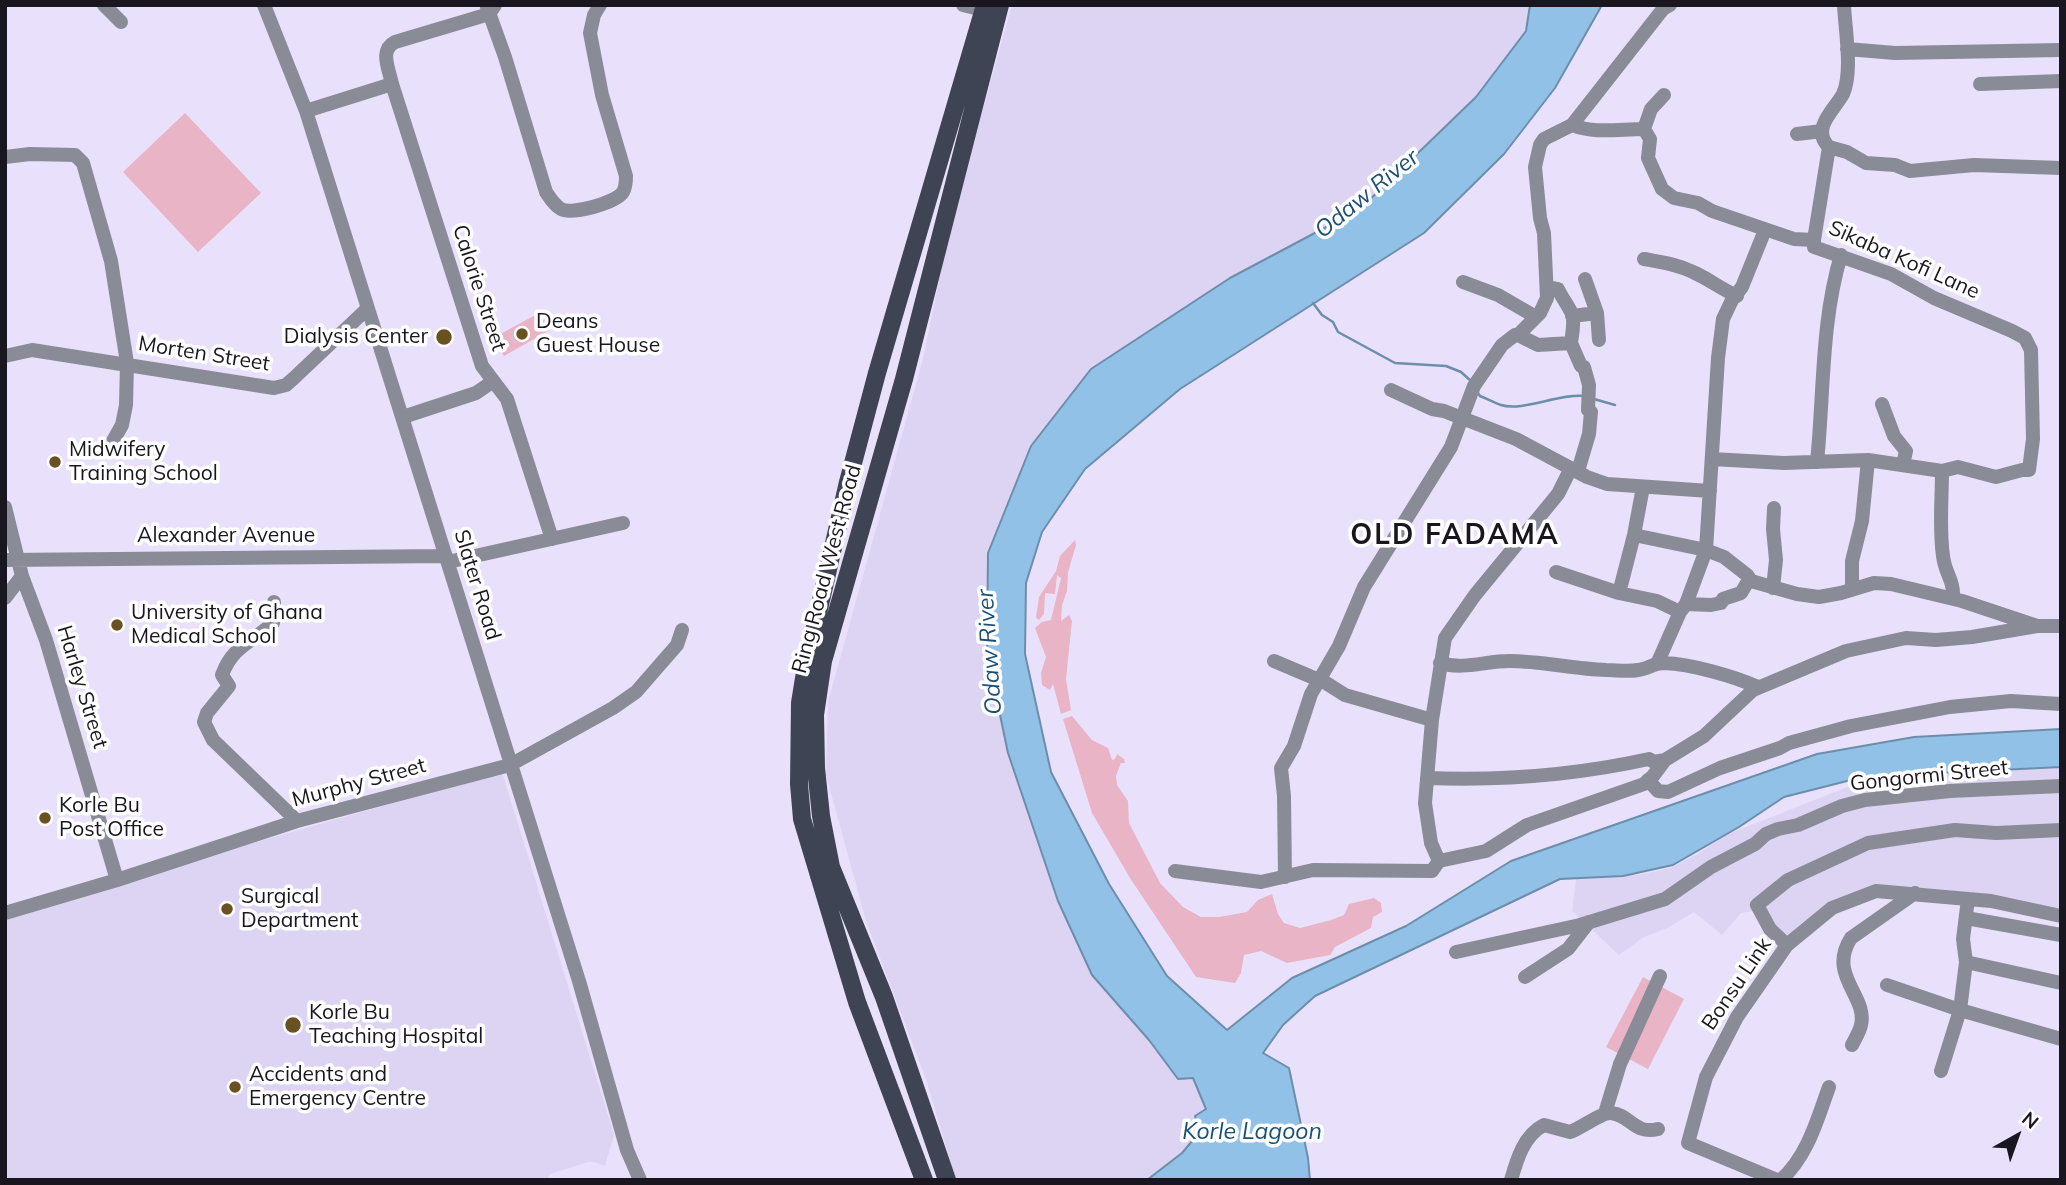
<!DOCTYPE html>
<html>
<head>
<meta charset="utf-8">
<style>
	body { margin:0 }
	#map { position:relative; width:2066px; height:1185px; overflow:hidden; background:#e9e1fb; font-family:Mulish,sans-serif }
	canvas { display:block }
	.frame { position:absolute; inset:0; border:7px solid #19161f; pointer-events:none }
	.north { position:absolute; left:1982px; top:1101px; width:70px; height:70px; -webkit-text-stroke:5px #fff; paint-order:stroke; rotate:40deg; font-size:19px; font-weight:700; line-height:28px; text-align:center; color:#19161f }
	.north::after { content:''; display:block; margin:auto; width:24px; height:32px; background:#19161f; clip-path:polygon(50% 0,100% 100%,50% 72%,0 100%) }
</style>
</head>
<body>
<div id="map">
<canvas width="2066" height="1185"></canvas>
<div class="frame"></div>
<div class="north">N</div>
</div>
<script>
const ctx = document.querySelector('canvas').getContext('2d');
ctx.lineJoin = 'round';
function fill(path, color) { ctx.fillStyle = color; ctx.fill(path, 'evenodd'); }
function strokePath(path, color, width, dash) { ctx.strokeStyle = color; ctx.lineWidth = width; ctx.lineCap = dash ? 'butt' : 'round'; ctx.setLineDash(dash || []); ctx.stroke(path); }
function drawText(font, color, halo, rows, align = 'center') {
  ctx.font = font + ' Mulish,sans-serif'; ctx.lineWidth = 7; ctx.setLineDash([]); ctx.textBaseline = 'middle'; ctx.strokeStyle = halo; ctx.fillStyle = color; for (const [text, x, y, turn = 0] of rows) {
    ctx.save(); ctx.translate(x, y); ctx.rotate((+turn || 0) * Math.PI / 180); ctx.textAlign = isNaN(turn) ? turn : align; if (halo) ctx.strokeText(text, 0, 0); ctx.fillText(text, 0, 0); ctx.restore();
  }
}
fill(new Path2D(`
	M1012 5H1530L1526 31 1476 97 1360 209 1230 278 1091 369 987 653 1008 753 1058 901 1149 1040 1178 1079 1193 1078 1206 1110 1195 1116 1198 1134 1182 1153 1147 1180H956L926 1079 866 921 826 775 828 702 923 359 951 222Z
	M2061 764V918L1930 895 1876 894 1828 911 1785 943 1754 911 1741 913 1722 935 1694 912 1667 928 1644 937 1619 955 1572 911 1577 873 1638 875 1670 868 1696 855 1726 835 1860 782Z
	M502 772 614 1135 605 1166 594 1162H588L550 1174 547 1180H5V914Z`), '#ddd3f3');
fill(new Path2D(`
	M185 113 261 193 198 252 123 172Z
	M539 313 550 330 504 356 493 338Z
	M1075 540 1076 545 1068 572 1067 591 1062 605 1061 621 1069 615 1072 621 1066 679 1071 710 1061 714 1053 684 1050 690 1042 685 1041 673 1046 657 1035 628 1042 622 1051 620 1061 578 1057 575 1055 594 1045 593 1044 614 1039 620 1036 618 1039 597 1056 571 1060 556Z
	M1072 716 1092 740 1108 748 1112 760 1115 759 1117 754 1124 759 1125 763H1121L1116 776 1117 785 1128 801 1129 823 1160 883 1183 907 1201 917H1219L1247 912 1258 900 1272 894 1278 914 1284 923 1300 928 1331 920 1344 915 1349 904 1374 898 1381 903 1382 912 1373 917 1371 928 1335 947 1330 955 1287 963 1261 951 1244 955 1241 973 1235 983 1196 977 1130 878 1092 813 1063 719Z
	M1643 977 1684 999 1648 1069 1606 1047Z`), '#e9b4c6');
const water = new Path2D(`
	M1530 5H1602L1555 88 1504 154 1424 233 1180 389 1085 469 1042 532 1026 583 1025 654 1051 772 1109 884 1167 976 1227 1030 1292 978 1406 926 1511 861 1817 754 1914 737 2061 729V767L1896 775 1851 780 1784 797 1739 827 1673 865 1623 876 1560 879 1315 996 1283 1025 1263 1053 1289 1068 1308 1158 1310 1180H1147L1182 1153 1198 1134 1195 1116 1206 1109 1193 1078 1178 1079 1149 1040 1092 975 1058 901 1008 753 987 653 988 553 1031 446 1091 369 1230 278 1360 209 1476 97 1526 31Z`);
fill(water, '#91c1e7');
strokePath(water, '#6d8eab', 2);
strokePath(new Path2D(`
	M1313 303 1322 315 1333 322 1338 332 1395 363 1446 366 1461 372 1471 381
	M1478 393 1480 396C1487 399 1495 403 1501 405 1522 412 1560 393 1585 396
	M1594 399 1615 405`), '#6d8eab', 2.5);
strokePath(new Path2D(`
	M104 5 121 22
	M264 5 306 111 579 981 627 1150 640 1180
	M495 5 489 14 395 42C379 50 389 69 392 84L482 366 507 399 552 539
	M963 5 983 10
	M487 7 505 57 546 192C550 198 554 205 561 209 572 215 616 203 623 192 626 187 626 182 626 176L602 95 590 33 594 15 600 5
	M1847 49 1895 53 2061 50
	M1980 84 2061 81
	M1664 95 1651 109 1644 129 1650 139 1648 158 1662 189 1674 198 1698 203 1712 211 1794 239 1814 240V247L1891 274 1934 298 2012 331 2025 338 2031 350 2033 439 2029 470H2022L1996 477 1958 467 1942 471 1868 460 1784 463 1712 459
	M306 111 392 84
	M1572 125C1595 134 1619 129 1644 129
	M1797 134 1822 131
	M1829 147 1847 152 1866 163 1895 165 1910 171 1974 165 2061 168
	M5 157 30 154 75 155 83 163 111 261 127 363 126 405 122 425 113 441
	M1814 240 1829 147C1810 129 1835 109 1843 94 1853 72 1845 29 1844 5
	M1644 259C1660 262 1677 264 1693 272 1709 279 1719 288 1737 296
	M1585 279 1597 313
	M1463 282 1498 295 1536 317
	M1548 287 1558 289C1562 298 1568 305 1572 314 1575 323 1572 334 1571 343
	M1572 316 1597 313 1599 340
	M1518 335 1538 345 1571 343 1581 366 1584 367 1589 385 1588 410 1591 412 1589 434 1578 471
	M5 356 32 350 274 388 286 385 294 378 368 308
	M1391 390 1432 409 1444 411 1516 439 1587 477 1607 484 1710 491
	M1882 404 1894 436 1906 451 1903 465
	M403 417 476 393 492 382
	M1817 462C1824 393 1821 322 1841 255
	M1942 471C1942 499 1939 528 1943 556 1945 574 1954 579 1953 598
	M5 507 22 576 46 640 117 880
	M1634 535 1706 550 1724 557 1747 575 1751 581 1797 594 1819 597 1841 593 1874 583 1891 584 1962 601 2037 626
	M5 560 446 556
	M448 562 623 523
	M1556 572 1619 593 1657 601 1680 612
	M1773 588 1776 560 1773 529 1774 508
	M1852 589V561L1862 521 1868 460
	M1619 593 1634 535 1643 487
	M5 598 22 576
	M274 602 273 623C253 642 233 645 222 675L229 686 207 713 204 722 213 740 297 821
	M1686 604 1711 605 1721 603 1723 599 1741 593 1747 583 1751 581
	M1274 661 1326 683 1345 695 1432 720
	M1440 663C1463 670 1486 661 1509 661 1542 661 1573 669 1606 670 1616 670 1627 672 1638 670 1647 669 1654 663 1664 663 1691 664 1733 676 1758 687
	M1657 664 1680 612 1686 604 1706 550 1718 358 1723 319 1732 300 1742 287 1765 230
	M1427 778C1501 781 1576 775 1649 759L1654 762 1665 760 1704 736 1753 690 1846 651 1906 638 1936 640 1972 637 2037 626H2061
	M1648 780 1658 791 1668 792 1720 768 1780 748 1789 743 1851 726 1950 707 2011 701 2061 704
	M1439 861 1431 843 1425 803 1432 720 1445 638 1475 595 1558 494 1571 468
	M1175 871 1261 882 1313 870 1432 871 1439 861 1486 851 1527 825 1644 784 1653 776 1665 760
	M1285 877 1284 796 1281 768 1294 746 1311 694 1339 646 1364 587 1451 447 1474 386 1502 345 1515 335H1518L1540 313 1547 298 1544 233 1540 218 1535 167 1540 145 1544 139 1572 125 1663 9 1670 5
	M1968 899 1963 939 1966 962 1960 1010 2061 1039
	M5 913 117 880 297 821 510 765 613 708 636 692 677 645 682 630
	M1966 918 2061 935
	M1787 945 1770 929 1757 905 1788 880 1868 843 1955 830 1996 833 2061 830
	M1456 952 1580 925 1665 899 1711 867 1755 844 1766 834 1778 829 1798 825 1842 806 1865 800 1950 791 2061 786
	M1966 962 2061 983
	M1525 977 1568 949 1589 922
	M1887 985 1960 1010 1941 1071
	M1852 1045C1855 1039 1860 1031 1861 1025 1868 996 1827 975 1851 938L1915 893
	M1605 1113 1620 1064 1660 976
	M1511 1180C1517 1159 1524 1135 1544 1125L1570 1132C1580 1129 1602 1112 1611 1113 1631 1115 1634 1135 1658 1129
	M1777 1180 1688 1143 1706 1077 1737 1017 1787 945 1832 908 1876 891 1991 901 2061 916
	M1781 1180C1808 1155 1817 1120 1829 1087`), '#898c96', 14);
strokePath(new Path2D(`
	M924 1180 857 1002 802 819 799 784 800 703 806 666 848 482 877 373 985 5
	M947 1180 884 997 831 867 821 816 816 768 815 715 823 661 904 379 1000 5`), '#3f4455', 18);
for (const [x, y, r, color] of [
	[522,334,7,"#695122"],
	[444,337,9,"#695122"],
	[55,462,7,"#695122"],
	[117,625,7,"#695122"],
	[45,818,7,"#695122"],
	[227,909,7,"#695122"],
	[293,1025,9,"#695122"],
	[235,1087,7,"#695122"]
]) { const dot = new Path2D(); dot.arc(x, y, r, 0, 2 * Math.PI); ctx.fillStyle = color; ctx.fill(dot); strokePath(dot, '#fff', 2.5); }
drawText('21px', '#19161f', '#fff', [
	["Sikaba Kofi Lane",1904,260,24],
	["Calorie Street",479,288,72],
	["Morten Street",204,354,9],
	["Alexander Avenue",226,536],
	["Ring Road West Road",827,569,-75],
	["Slater Road",477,585,73],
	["Harley Street",82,687,73],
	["Gongormi Street",1929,776,-6],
	["Murphy Street",359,783,-15],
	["Bonsu Link",1737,984,-56]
]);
drawText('21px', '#19161f', '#fff', [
	["Deans",536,322],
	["Guest House",536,346],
	["Dialysis Center",428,337,"right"],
	["Midwifery",69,450],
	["Training School",69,474],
	["University of Ghana",131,613],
	["Medical School",131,637],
	["Korle Bu",59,806],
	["Post Office",59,830],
	["Surgical",241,897],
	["Department",241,921],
	["Korle Bu",309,1013],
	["Teaching Hospital",309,1037],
	["Accidents and",249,1075],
	["Emergency Centre",249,1099]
], 'left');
drawText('italic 23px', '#1b5076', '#fff', [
	["Odaw River",1367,194,-39],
	["Odaw River",990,652,-94],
	["Korle Lagoon",1252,1132]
]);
ctx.letterSpacing = '2px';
drawText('bold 28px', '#19161f', '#fff', [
	["OLD FADAMA",1455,536]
]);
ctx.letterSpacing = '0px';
</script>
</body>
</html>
